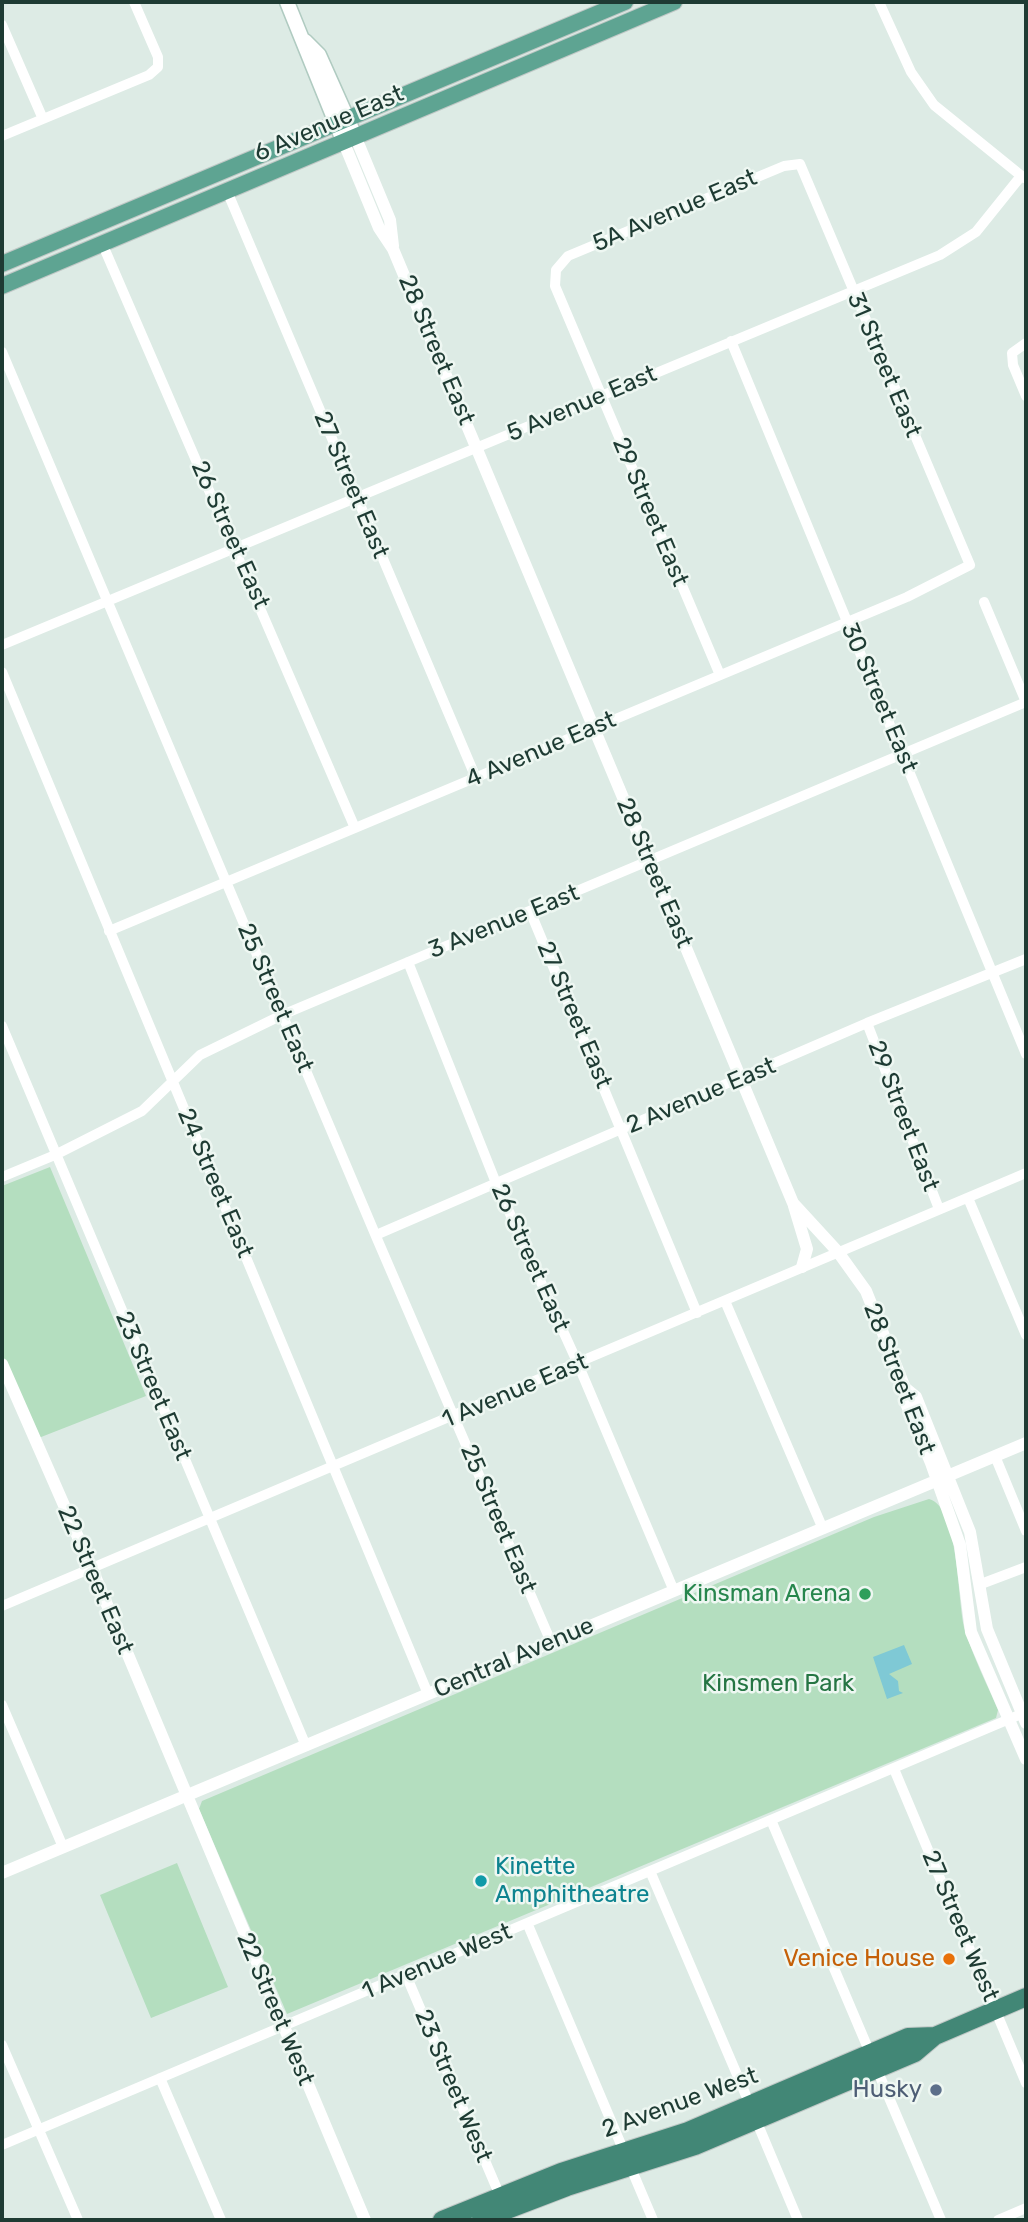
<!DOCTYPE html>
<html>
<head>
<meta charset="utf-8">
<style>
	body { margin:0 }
	#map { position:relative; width:1028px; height:2222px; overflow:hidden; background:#ddebe5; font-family:Rubik,sans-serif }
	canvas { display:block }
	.frame { position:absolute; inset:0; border:4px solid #1e3b33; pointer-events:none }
</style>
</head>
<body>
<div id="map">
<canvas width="1028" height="2222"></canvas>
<div class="frame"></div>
</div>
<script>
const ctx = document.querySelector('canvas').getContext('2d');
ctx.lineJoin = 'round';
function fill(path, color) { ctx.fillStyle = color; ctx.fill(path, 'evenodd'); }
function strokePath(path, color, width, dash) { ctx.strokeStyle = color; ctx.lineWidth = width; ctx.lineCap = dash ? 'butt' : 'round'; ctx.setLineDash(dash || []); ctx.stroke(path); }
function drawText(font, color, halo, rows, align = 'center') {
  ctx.font = font + ' Rubik,sans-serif'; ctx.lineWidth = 5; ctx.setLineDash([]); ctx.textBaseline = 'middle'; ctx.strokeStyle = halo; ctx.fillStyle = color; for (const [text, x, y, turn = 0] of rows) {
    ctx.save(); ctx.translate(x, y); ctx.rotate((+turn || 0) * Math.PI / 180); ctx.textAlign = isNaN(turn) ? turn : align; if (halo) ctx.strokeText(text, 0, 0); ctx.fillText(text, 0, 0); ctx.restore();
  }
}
fill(new Path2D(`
	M50 1167 146 1396 36 1439 2 1359V1186Z
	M929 1499C960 1507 957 1604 965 1630 973 1657 987 1684 998 1710L996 1718 287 2014 199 1809 202 1801 874 1517Z
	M177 1863 228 1987 151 2018 100 1895Z`), '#b4debf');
fill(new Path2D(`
	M904 1645 912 1664 889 1674 898 1681 899 1691 903 1693 887 1699 873 1657Z`), '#7fc9d5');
const secondary = new Path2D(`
	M287 2 344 143
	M305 41 319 55 356 138`);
const primary = new Path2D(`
	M2 264 625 2
	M2 286 674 2`);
const trunk = new Path2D(`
	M442 2220 561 2172 688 2131 908 2037 935 2036
	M481 2220 567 2187 695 2146 915 2053 935 2036 1026 1997`);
strokePath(secondary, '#b0cbc1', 17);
strokePath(primary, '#c0c8c6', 18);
strokePath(trunk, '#c0c8c6', 20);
strokePath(new Path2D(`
	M879 2 911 72 934 105 1024 178
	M2 25 43 119
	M2 136 149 75 158 67V57L134 2
	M227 191 476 778
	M102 243 355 828
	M731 341 1026 1054
	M1026 343 1012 353 1013 365 1026 396
	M2 352 378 1241 551 1642
	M984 602 1026 702
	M2 645 940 255 976 232 1021 176
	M2 672 428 1694
	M530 911 697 1313
	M109 931 907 597 970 565 800 164 784 166 568 256 556 270 555 286 720 675
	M408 962 496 1183 578 1364 674 1591
	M867 1023 939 1209
	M2 1026 306 1746
	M2 1177 55 1155 142 1111 200 1055 282 1015 1026 702
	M968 1198 1026 1335
	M376 1235 867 1023 1026 959
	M725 1301 823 1529
	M995 1456 1026 1531
	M981 1584 1026 1567
	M2 1606 1026 1173
	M2 1705 63 1847
	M894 1769 1026 2083
	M771 1820 941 2220
	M650 1871 750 2105
	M528 1925 653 2220
	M406 1975 500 2196
	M2 2045 78 2220
	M160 2078 221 2220
	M756 2120 798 2220
	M2 2145 1026 1712
	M998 2220 1026 2208`), '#fff', 10);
strokePath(new Path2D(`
	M356 138 390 220 393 246
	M344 143 379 228 393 249 793 1203 838 1252 866 1291 905 1388V1401L931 1463 960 1545 971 1632 1026 1759
	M794 1206 807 1249 802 1267
	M2 1364 92 1569 365 2220
	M905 1388 916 1397 970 1532 987 1629 1026 1723
	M2 1873 1026 1443`), '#fff', 12);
strokePath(secondary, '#fff', 14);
strokePath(primary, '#5ea492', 16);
strokePath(trunk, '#428776', 18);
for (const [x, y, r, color] of [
	[865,1594,7,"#2e9e5b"],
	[481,1881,7,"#0f9aa8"],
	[949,1959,7,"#e8710a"],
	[936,2090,7,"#5c6f8a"]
]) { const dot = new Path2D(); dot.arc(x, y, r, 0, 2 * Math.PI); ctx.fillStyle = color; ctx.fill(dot); strokePath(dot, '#eef7f2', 2.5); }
drawText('24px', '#1e3b33', '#eef7f2', [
	["6 Avenue East",329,124,-23],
	["5A Avenue East",675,211,-23],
	["28 Street East",436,350,67],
	["31 Street East",884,365,67],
	["5 Avenue East",582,404,-23],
	["27 Street East",351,485,67],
	["29 Street East",650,512,67],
	["26 Street East",230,535,66],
	["30 Street East",879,698,67],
	["4 Avenue East",541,750,-23],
	["28 Street East",654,873,67],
	["3 Avenue East",504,922,-22],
	["25 Street East",275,998,67],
	["27 Street East",574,1015,67],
	["2 Avenue East",701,1096,-23],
	["29 Street East",903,1116,69],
	["24 Street East",215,1183,67],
	["26 Street East",530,1258,66],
	["28 Street East",899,1379,69],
	["23 Street East",153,1386,67],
	["1 Avenue East",515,1391,-23],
	["25 Street East",498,1519,67],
	["22 Street East",95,1580,67],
	["Central Avenue",514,1658,-23],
	["27 Street West",960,1926,67],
	["1 Avenue West",437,1962,-23],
	["22 Street West",275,2009,67],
	["23 Street West",453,2086,67],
	["2 Avenue West",680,2103,-20]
]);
drawText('24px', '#27864d', '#eef7f2', [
	["Kinsman Arena",851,1594]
], 'right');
drawText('24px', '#257543', '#eef7f2', [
	["Kinsmen Park",778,1684]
]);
drawText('24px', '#0d838f', '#eef7f2', [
	["Kinette",495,1867],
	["Amphitheatre",495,1895]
], 'left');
drawText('24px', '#c56008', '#eef7f2', [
	["Venice House",935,1959]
], 'right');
drawText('24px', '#4e5e75', '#eef7f2', [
	["Husky",922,2090]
], 'right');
</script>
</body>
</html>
